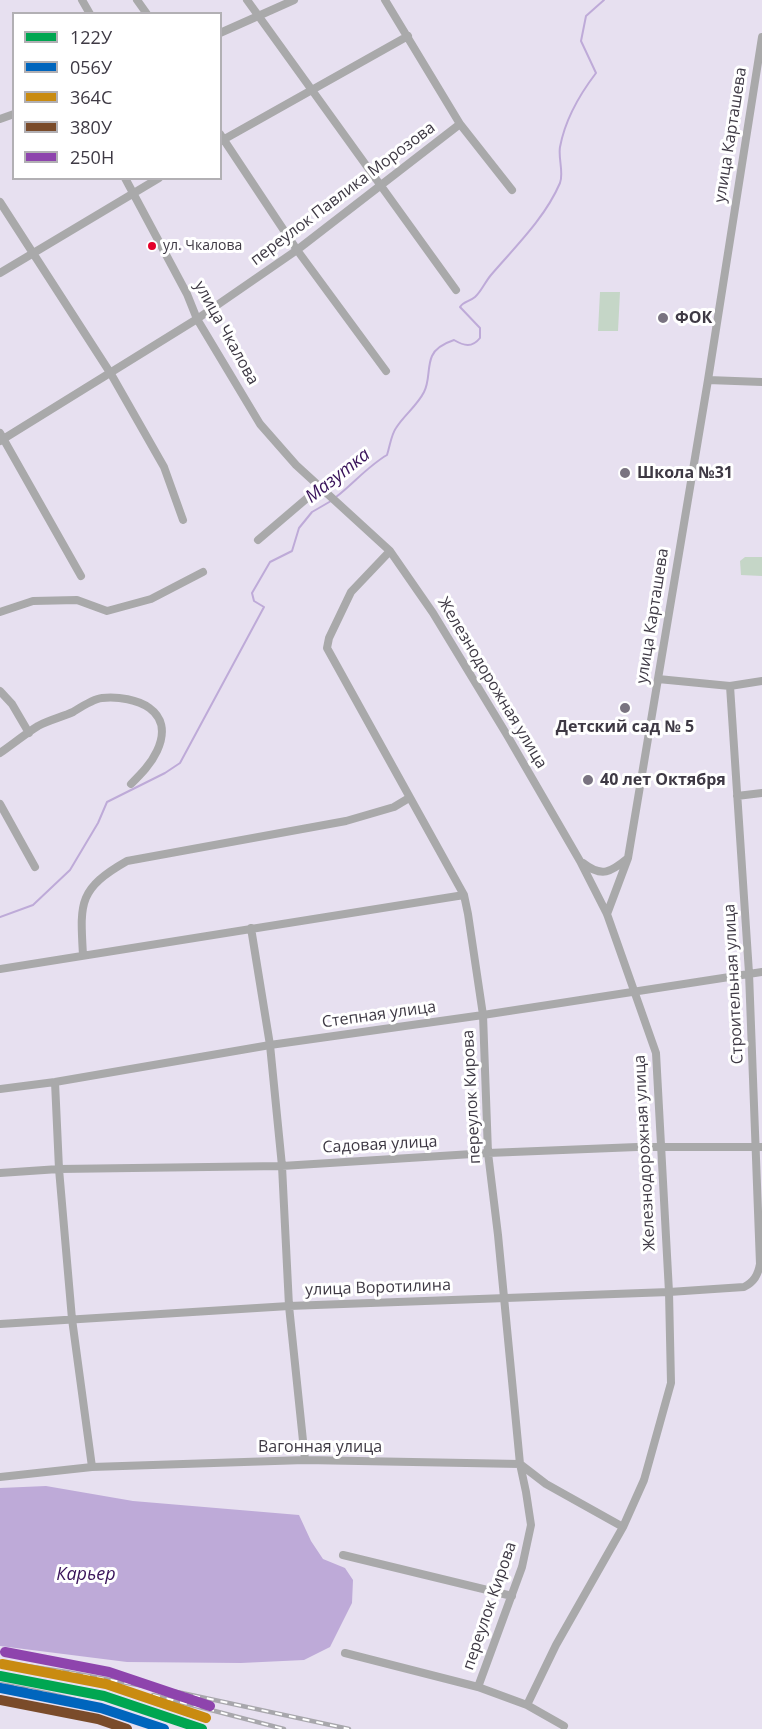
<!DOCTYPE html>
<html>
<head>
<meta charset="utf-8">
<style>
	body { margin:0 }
	#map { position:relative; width:762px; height:1729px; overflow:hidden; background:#e7e0f0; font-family:"Open Sans",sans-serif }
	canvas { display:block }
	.legend { position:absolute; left:12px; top:12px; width:210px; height:168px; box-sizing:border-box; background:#fff; border:2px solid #b2b0b4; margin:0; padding:8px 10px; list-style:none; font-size:18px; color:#3e3944 }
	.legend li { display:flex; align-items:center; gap:12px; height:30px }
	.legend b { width:30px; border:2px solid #b2b0b4 }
</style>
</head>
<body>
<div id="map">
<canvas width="762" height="1729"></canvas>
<ul class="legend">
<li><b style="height:8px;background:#00a651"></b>122У</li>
<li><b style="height:8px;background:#0065bd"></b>056У</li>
<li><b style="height:8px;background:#c98b11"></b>364С</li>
<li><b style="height:8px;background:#7a4b2a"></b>380У</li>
<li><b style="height:8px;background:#8e44ad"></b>250Н</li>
</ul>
</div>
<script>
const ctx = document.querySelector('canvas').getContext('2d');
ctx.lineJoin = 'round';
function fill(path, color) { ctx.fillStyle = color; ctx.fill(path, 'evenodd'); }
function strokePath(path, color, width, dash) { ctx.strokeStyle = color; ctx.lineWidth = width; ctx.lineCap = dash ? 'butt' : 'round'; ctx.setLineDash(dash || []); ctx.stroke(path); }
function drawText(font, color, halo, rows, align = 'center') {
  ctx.font = font + ' "Open Sans",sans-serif'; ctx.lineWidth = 6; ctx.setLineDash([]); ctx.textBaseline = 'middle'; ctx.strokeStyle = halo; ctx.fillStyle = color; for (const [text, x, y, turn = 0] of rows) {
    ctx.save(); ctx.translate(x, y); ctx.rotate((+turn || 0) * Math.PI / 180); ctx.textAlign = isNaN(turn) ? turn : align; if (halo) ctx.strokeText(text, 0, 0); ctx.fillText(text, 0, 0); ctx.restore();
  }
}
fill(new Path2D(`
	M600 292H620L618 331H598Z
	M745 557H762V576L741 575 740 561Z`), '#c5d6c7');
fill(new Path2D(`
	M46 1486 133 1501 299 1515 311 1541 323 1559 345 1568 353 1580 352 1603 330 1647 304 1660 241 1663 127 1662 0 1646V1488Z`), '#beaad8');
strokePath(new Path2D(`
	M336 497C353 484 368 466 387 455 390 446 391 435 396 428 404 415 417 406 424 392 430 381 427 367 432 356 436 347 445 343 454 340 464 346 472 348 480 338V328L460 307C464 301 469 302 475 297 481 292 485 282 491 275 515 247 545 218 560 183 564 173 558 158 560 147 565 120 580 94 596 73L581 41 586 16 604 0
	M0 917 33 905 70 870 98 823 107 802 165 773 180 763 264 607 254 601 252 593 270 562 292 551 299 528 312 512 331 501`), '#beaad8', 2);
strokePath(new Path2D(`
	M82 0 90 14
	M137 0 147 14
	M247 0 456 290
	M385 0 460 124 512 190
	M220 33 294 0
	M0 119 14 114
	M220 134 297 250 386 371
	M221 141 408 36
	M125 178 187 294 197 319 260 424 296 465 390 551 433 613 507 735 580 861 607 914 656 1053 669 1292 671 1383 644 1480 623 1527 556 1645 527 1705
	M0 202 111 374 164 467 183 520
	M0 273 159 178
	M708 380 762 382
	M0 433 81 576
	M0 441 197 319 297 250 460 124
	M258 540 319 488
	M390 551 351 592 329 638 327 648 464 895 468 914 483 1015 488 1153 498 1235 520 1464 526 1492 531 1525 522 1567 478 1687
	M0 612 33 601 77 600 107 611 151 599 203 572
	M658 679 730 686 762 681
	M0 691 12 704 29 733
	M0 753C13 744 25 734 38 726 49 720 62 717 73 712 81 707 93 699 102 698 136 695 176 710 157 751 151 764 141 774 131 784
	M737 796 762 793
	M0 804 35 867
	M583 863C602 878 611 872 628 858L708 380 762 37
	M607 914 628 858
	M251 928 270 1045 282 1166 289 1306 305 1460
	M83 955C80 903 78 889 127 861L346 821 394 807 409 798
	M0 969 464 895
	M55 1082 59 1169 72 1319 92 1467
	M0 1089 55 1082 270 1045 483 1015 762 972
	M0 1173 59 1169 282 1166 488 1153 637 1147H762
	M0 1324 289 1306 669 1292 744 1287C754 1282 758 1275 760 1264L749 973 730 686
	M0 1477 92 1467 305 1460 520 1464 546 1484 623 1527
	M343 1555 512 1596
	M345 1653 478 1687 527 1705 564 1726`), '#a9a9aa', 8);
const rail = new Path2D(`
	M0 1662 67 1672 182 1693 349 1729
	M0 1684C55 1694 110 1706 161 1729
	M153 1695 284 1729`);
strokePath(rail, '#a8a7ac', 4.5);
strokePath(rail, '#fff', 2, [7]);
strokePath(new Path2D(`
	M0 1676 104 1696 202 1729`), '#00a651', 10);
strokePath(new Path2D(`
	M0 1688 101 1708 164 1729`), '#0065bd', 10);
strokePath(new Path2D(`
	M2 1664 106 1684 206 1718`), '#c98b11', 10);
strokePath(new Path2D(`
	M0 1700 98 1719 127 1729`), '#7a4b2a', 10);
strokePath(new Path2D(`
	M5 1652 109 1672 210 1706`), '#8e44ad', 10);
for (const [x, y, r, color] of [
	[152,246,5,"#e4002b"],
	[663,318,6,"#797380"],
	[625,473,6,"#797380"],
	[625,708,6,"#797380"],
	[588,780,6,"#797380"]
]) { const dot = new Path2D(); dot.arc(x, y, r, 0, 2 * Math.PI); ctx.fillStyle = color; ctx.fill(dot); strokePath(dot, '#fff', 2); }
drawText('14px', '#3e3944', '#fff', [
	["ул. Чкалова",163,246]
], 'left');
drawText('16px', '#3e3944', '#fff', [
	["улица Карташева",731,135,-81],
	["переулок Павлика Морозова",343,194,-37],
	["улица Чкалова",226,333,61],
	["улица Карташева",653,616,-81],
	["Железнодорожная улица",492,683,59],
	["Строительная улица",734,984,-93],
	["Степная улица",379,1015,-8],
	["переулок Кирова",472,1097,-93],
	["Садовая улица",380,1145,-3],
	["Железнодорожная улица",645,1153,-93],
	["улица Воротилина",378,1288,-2],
	["Вагонная улица",320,1447],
	["переулок Кирова",490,1606,-71]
]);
drawText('bold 16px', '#3e3944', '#fff', [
	["ФОК",675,318],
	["Школа №31",637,473],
	["Детский сад № 5",625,727,"center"],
	["40 лет Октября",600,780]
], 'left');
drawText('italic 18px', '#39135a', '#fff', [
	["Мазутка",338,476,-38],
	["Карьер",86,1575]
]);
</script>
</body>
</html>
